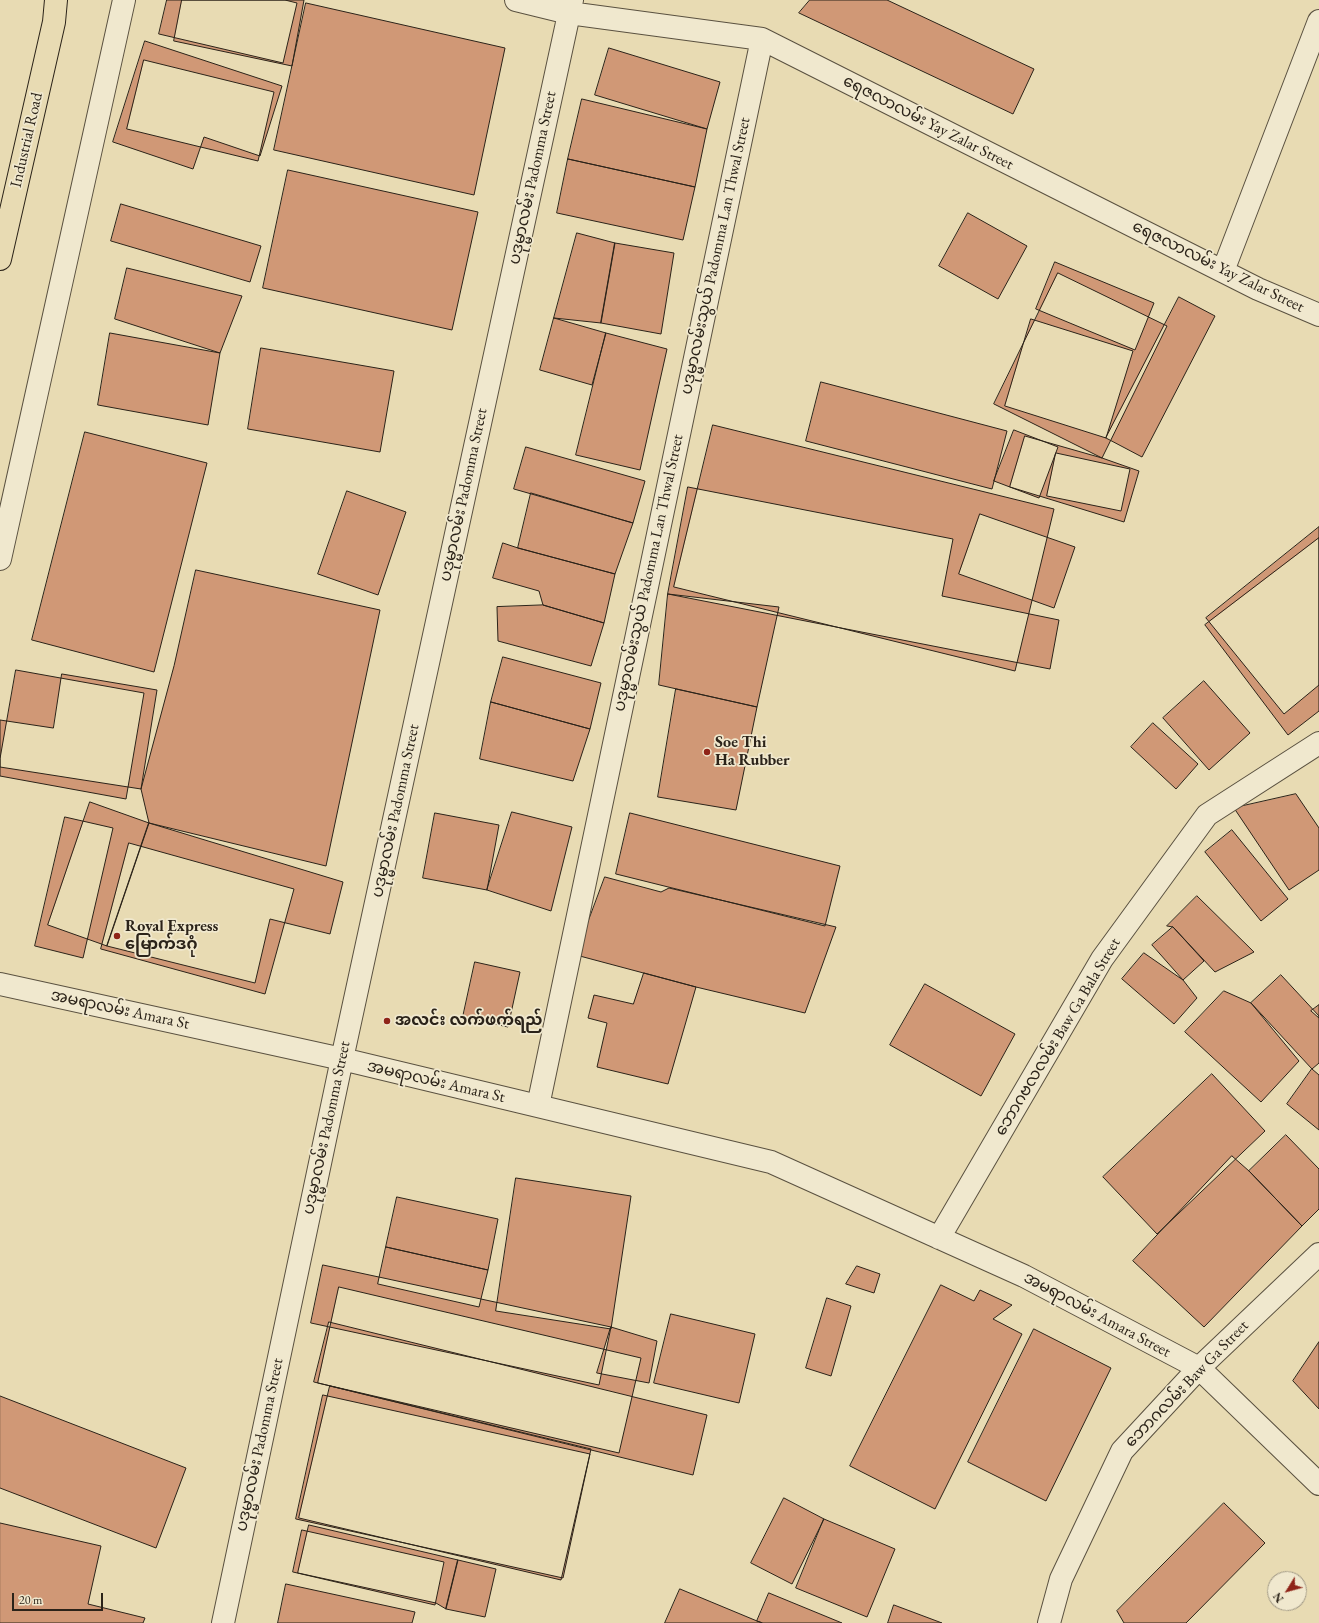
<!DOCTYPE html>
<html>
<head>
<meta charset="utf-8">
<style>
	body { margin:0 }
	#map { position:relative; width:1319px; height:1623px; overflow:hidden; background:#e8dbb3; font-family:"EB Garamond",serif }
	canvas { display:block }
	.north { position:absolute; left:1267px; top:1571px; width:40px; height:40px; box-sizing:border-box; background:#f0e8ce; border:1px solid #a19986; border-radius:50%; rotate:233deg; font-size:11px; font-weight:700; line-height:16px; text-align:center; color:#2b2319 }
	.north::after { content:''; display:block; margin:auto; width:14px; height:18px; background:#8f2418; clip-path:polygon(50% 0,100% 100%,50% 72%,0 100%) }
	.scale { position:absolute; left:12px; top:1593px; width:91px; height:18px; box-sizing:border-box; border:2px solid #2b2319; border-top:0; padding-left:5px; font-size:12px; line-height:14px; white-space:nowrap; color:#2b2319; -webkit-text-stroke:3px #f0e8ce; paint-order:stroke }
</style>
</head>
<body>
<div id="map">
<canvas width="1319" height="1623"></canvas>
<div class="north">N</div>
<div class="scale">20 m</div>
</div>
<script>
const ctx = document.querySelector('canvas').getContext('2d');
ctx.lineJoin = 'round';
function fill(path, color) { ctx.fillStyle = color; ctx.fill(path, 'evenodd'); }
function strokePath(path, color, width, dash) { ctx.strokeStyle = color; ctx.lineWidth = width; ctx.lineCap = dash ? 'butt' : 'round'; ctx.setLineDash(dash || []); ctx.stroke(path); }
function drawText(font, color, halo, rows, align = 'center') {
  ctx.font = font + ' "EB Garamond","Noto Sans Myanmar",serif'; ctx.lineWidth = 3.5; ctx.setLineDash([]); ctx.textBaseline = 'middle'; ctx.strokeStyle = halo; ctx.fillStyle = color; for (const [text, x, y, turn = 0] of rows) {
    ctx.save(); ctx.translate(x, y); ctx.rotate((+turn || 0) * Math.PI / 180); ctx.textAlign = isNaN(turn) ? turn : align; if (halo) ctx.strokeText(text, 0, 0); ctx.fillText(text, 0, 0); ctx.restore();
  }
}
const building = new Path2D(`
	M167 0H285L297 3 283 63 159 34Z
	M182 0H304L292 66 174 41Z
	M810 0H887L1034 69 1013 114 799 13Z
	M306 3 505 48 474 195 274 150Z
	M145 41 282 86 260 156 204 137 193 169 113 142Z
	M609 48 720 82 707 129 595 95Z
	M144 60 274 92 258 161 127 129Z
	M582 99 707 129 695 187 568 159Z
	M568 159 695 187 683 240 557 213Z
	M288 170 478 212 452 330 263 288Z
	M121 204 261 246 250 282 111 241Z
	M968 213 1027 246 998 299 939 266Z
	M577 233 615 243 601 323 554 318Z
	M615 243 674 253 661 334 601 323Z
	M1055 262 1154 303 1135 350 1036 309Z
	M127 268 242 296 220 353 115 319Z
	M1058 273 1167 326 1102 458 994 404Z
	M1179 297 1215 316 1142 457 1106 438Z
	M554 318 606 333 592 385 540 370Z
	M1031 319 1133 351 1106 438 1005 406Z
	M110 333 220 353 208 425 98 405Z
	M606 333 667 349 640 470 576 455Z
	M261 348 394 371 380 452 248 429Z
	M821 382 1007 431 992 489 806 441Z
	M713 425 1054 509 1015 671 674 587Z
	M1014 430 1058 447 1039 498 994 481Z
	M85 432 207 463 154 672 32 640Z
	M1025 436 1102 458 1139 471 1124 522 1010 487Z
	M526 447 645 481 633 523 514 489Z
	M1056 453 1130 469 1121 511 1047 496Z
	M688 487 953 539 942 596 1059 620 1050 669 668 594Z
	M347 491 406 512 378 595 318 574Z
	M531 493 633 523 615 574 518 548Z
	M980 514 1075 547 1054 608 959 574Z
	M1319 527V685L1284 714 1206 618Z
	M1319 538V711L1288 735 1205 625Z
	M503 543 518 548 615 574 604 623 543 605 539 591 493 578Z
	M196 570 380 610 326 866 149 823 141 789 174 666Z
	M668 594 779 607 757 707 659 685Z
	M543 605 604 623 591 666 498 641 497 607Z
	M503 657 601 683 590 729 491 702Z
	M16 670 144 693 126 799 0 776V759Z
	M62 674 157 690 141 789 0 767V720L53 728Z
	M1204 681 1250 733 1209 770 1163 718Z
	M676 689 757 707 736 810 658 797Z
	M491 702 590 729 573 781 480 759Z
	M1153 723 1198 764 1176 789 1131 747Z
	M1296 794 1319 828V870L1289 890 1234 808Z
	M90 802 149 823 107 946 48 925Z
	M512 812 572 827 551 911 487 890Z
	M435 813 499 825 487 890 423 878Z
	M630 813 840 866 825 926 616 874Z
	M65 817 113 828 83 958 35 946Z
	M149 823 343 882 330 934 270 919 255 983 107 946Z
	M1232 830 1288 899 1261 921 1205 852Z
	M129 843 294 889 265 994 101 949Z
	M605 877 661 892 669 888 836 927 805 1013 696 987 576 955Z
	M1197 896 1254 952 1215 972 1173 927 1167 926Z
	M1173 927 1204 961 1183 980 1152 945Z
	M1144 953 1183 980 1197 998 1174 1024 1122 979Z
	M475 962 520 972 508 1027 463 1017Z
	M644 973 696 987 668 1084 597 1067 607 1023 588 1018 594 995 633 1004Z
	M1281 975 1319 1016V1063L1312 1069 1251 1003Z
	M925 984 1015 1034 981 1096 890 1045Z
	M1224 991 1251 1003 1299 1061 1261 1102 1185 1032Z
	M1319 1005V1018L1311 1011Z
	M1312 1069 1319 1075V1130L1287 1104Z
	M1212 1074 1265 1131 1157 1234 1103 1177Z
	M1286 1135 1319 1169V1209L1302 1226 1249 1171Z
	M1232 1156 1249 1171 1302 1226 1204 1327 1133 1261Z
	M516 1178 631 1196 611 1329 496 1311Z
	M397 1197 498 1219 488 1270 386 1247Z
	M386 1247 488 1270 479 1307 378 1284Z
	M323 1265 611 1327 599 1385 311 1323Z
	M857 1266 880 1274 874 1293 846 1284Z
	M941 1285 974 1301 980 1290 1012 1305 993 1319 1022 1334 935 1509 850 1466Z
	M339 1287 641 1358 619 1453 318 1383Z
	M827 1298 851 1306 831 1376 806 1368Z
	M671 1314 755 1334 739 1403 654 1383Z
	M329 1322 707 1415 693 1475 314 1382Z
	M611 1327 657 1341 649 1383 597 1373Z
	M1034 1329 1111 1368 1046 1501 968 1462Z
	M1319 1342V1409L1293 1381Z
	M330 1386 591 1449 561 1580 299 1518Z
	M323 1395 590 1454 563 1578 296 1519Z
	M0 1396 186 1468 156 1548 0 1488Z
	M784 1498 824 1519 792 1584 751 1563Z
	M1224 1503 1265 1543 1186 1623H1124L1117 1611Z
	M824 1519 895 1549 867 1617 796 1588Z
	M0 1523 101 1546 88 1604 145 1618 143 1623H0Z
	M309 1525 458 1560 446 1609 436 1603 298 1573Z
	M302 1530 444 1562 435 1605 293 1572Z
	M458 1560 496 1569 485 1617 446 1609Z
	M286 1584 415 1612 412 1623H278Z
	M680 1589 757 1621 762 1623H665Z
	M769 1593 842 1623H763L757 1621Z
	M894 1605 942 1623H888Z`);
fill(building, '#d09876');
strokePath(building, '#2b2319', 1);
const street = new Path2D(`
	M516 0 569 13 762 39 1258 289 1319 315
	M1223 271 1319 21
	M0 559 124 0
	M0 984 342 1059 771 1162 1024 1276 1199 1368 1319 1484
	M538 1106 762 39
	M939 1238 1102 959 1207 815 1319 743
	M223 1623 342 1059 572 0
	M1049 1623 1061 1579 1122 1451 1199 1368 1319 1254`);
const primary = new Path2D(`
	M0 259 54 22 56 0`);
strokePath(street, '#5a5140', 24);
strokePath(primary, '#2b2319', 24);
strokePath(street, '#f0e8ce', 22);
strokePath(primary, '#e8dbb3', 22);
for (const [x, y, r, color] of [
	[707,752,4,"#8f2418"],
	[117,936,4,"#8f2418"],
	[387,1021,4,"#8f2418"]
]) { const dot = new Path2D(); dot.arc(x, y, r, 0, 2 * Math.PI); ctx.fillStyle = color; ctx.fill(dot); strokePath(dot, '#f0e8ce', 1.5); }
drawText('16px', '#2b2319', '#f0e8ce', [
	["ရေဇလာလမ်း Yay Zalar Street",928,123,27],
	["Industrial Road",27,140,-77],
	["ပဒုမ္မာလမ်း Padomma Street",533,178,-78],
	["ပဒုမ္မာလမ်းသွယ် Padomma Lan Thwal Street",716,256,-78],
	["ရေဇလာလမ်း Yay Zalar Street",1218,267,26],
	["ပဒုမ္မာလမ်း Padomma Street",464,495,-78],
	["ပဒုမ္မာလမ်းသွယ် Padomma Lan Thwal Street",649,573,-78],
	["ပဒုမ္မာလမ်း Padomma Street",396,811,-78],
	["အမရာလမ်း Amara St",120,1010,12],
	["ဘောဂဗလလမ်း Baw Ga Bala Street",1058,1037,-59],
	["အမရာလမ်း Amara St",436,1082,13],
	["ပဒုမ္မာလမ်း Padomma Street",327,1128,-78],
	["အမရာလမ်း Amara Street",1097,1315,28],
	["ဘောဂလမ်း Baw Ga Street",1187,1384,-46],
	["ပဒုမ္မာလမ်း Padomma Street",260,1445,-78]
]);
drawText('bold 16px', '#2b2319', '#f0e8ce', [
	["Soe Thi",715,743],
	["Ha Rubber",715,761],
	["Royal Express",125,927],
	["မြောက်ဒဂုံ",125,945],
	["အလင်း လက်ဖက်ရည်",395,1021]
], 'left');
</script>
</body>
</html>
